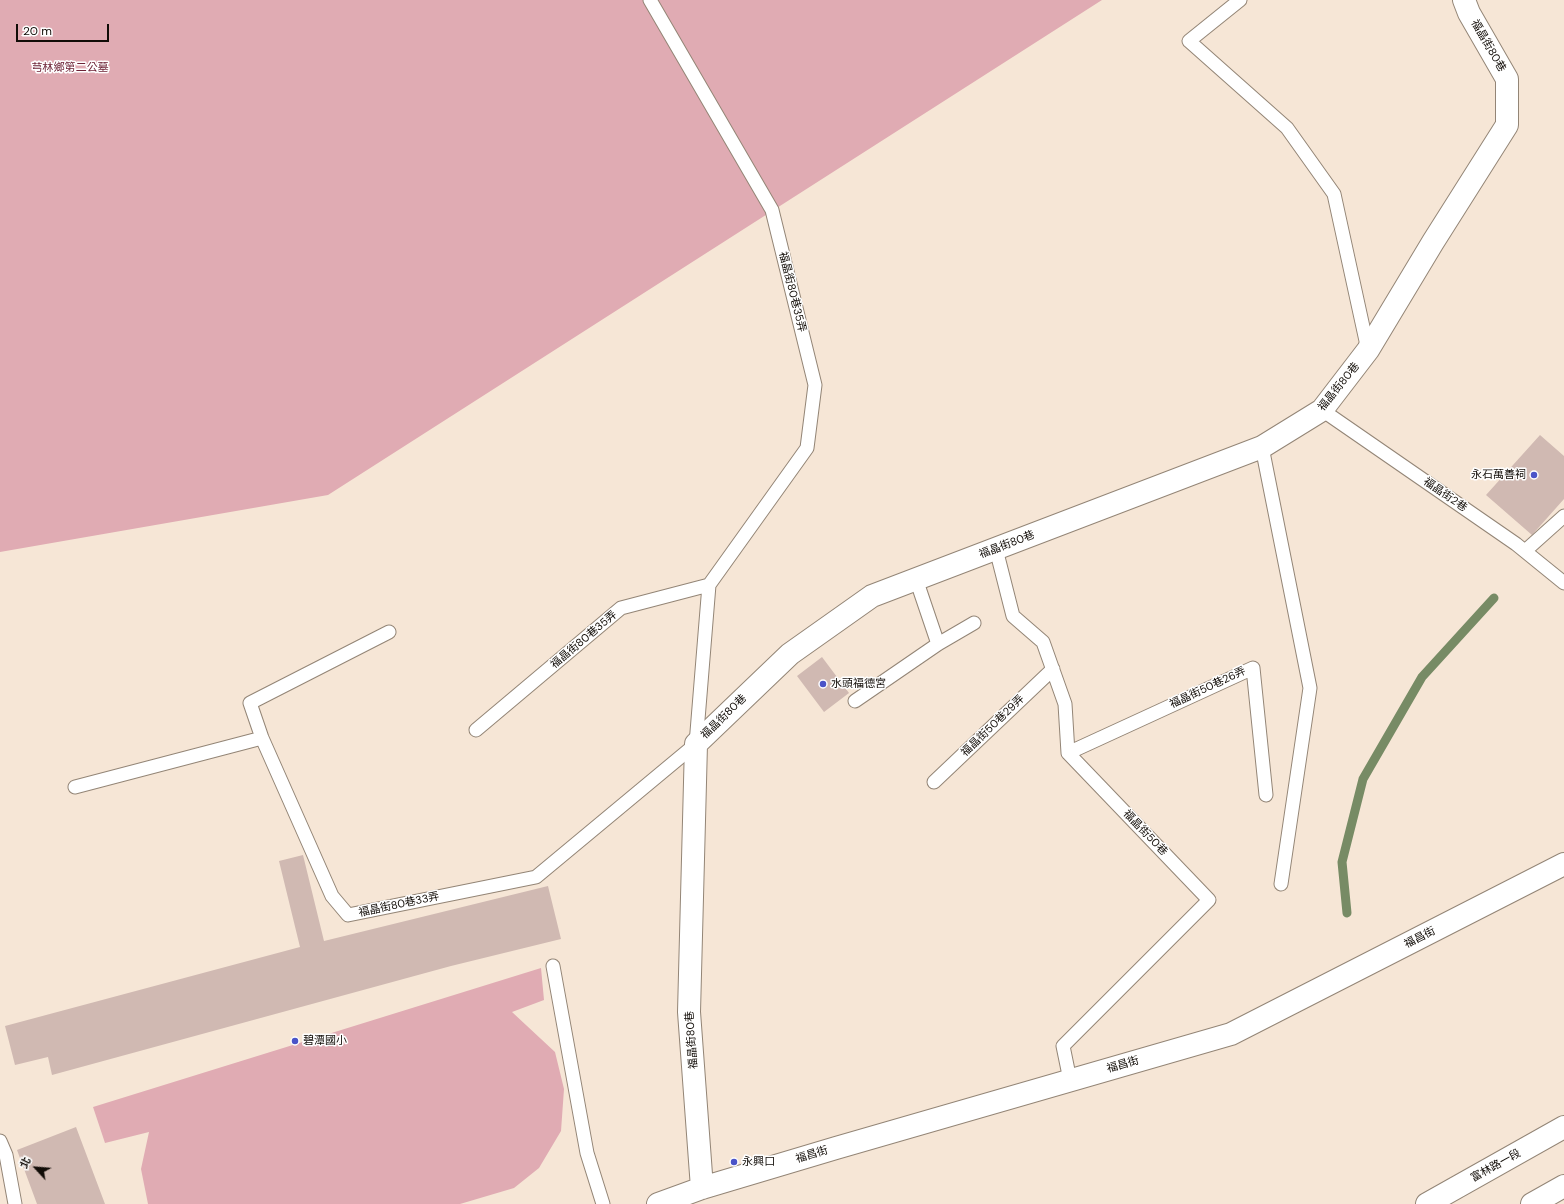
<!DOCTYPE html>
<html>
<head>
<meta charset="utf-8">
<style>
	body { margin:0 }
	#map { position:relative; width:1564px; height:1204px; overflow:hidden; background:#f6e6d6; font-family:"DM Sans","Noto Sans TC",sans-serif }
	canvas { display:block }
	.north { position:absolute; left:16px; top:1148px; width:40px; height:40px; -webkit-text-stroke:3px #fff; paint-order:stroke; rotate:296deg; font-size:11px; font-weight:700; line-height:16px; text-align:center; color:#110c07 }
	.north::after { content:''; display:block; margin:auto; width:14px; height:18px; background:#110c07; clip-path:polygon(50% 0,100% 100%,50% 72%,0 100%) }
	.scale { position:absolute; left:16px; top:24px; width:93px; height:18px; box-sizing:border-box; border:2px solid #110c07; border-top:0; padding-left:5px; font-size:12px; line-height:14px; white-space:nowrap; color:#110c07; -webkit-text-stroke:3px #fff; paint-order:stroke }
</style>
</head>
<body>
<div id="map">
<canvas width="1564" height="1204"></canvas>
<div class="north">北</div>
<div class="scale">20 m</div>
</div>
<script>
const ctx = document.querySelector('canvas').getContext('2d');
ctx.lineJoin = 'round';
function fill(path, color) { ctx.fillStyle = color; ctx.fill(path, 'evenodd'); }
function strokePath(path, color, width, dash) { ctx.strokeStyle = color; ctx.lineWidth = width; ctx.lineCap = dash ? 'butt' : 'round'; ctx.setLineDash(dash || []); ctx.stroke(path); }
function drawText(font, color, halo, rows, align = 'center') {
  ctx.font = font + ' "DM Sans","Noto Sans TC",sans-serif'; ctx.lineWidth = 3; ctx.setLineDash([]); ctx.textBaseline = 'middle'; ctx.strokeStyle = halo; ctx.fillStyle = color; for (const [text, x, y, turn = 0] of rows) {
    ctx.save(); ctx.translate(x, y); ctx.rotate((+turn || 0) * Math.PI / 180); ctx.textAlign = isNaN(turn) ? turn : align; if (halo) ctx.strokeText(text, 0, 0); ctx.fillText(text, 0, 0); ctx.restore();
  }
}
fill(new Path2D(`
	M0 0H1102L328 495 0 552Z
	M541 968 544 1000 512 1012 555 1052 564 1089 561 1131 539 1168 514 1188 460 1204H148L141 1169 149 1132 105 1143 93 1107Z`), '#e0abb3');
strokePath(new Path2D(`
	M1347 913 1342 862 1363 779 1422 677 1494 598`), '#778b65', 9);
fill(new Path2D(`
	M1540 435 1564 456V499L1532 535 1486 495Z
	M822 657 849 693 824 712 797 676Z
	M303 855 324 941 548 886 561 939 451 966 52 1075 48 1057 15 1065 5 1026 300 947 279 861Z
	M76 1127 105 1204H37L17 1150Z`), '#d0b9b2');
const service = new Path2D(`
	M1240 0 1189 41 1287 128 1334 194 1368 350
	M1322 410 1516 544 1564 583
	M1262 447 1310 688 1281 884
	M996 549 1013 616 1043 642 1065 704 1068 753 1209 900 1063 1046 1070 1080
	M1525 551 1564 516
	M916 579 938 644
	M389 632 250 703 262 738 332 896 348 915 536 877 696 744 709 585 807 448 815 385 772 210 650 0
	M855 701 938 644 974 623
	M476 730 621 608 709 585
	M1068 753 1253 668 1266 795
	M934 782 1053 669
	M75 787 262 738
	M553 966 587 1153 603 1204
	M0 1141 6 1155 15 1204`);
const tertiary = new Path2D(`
	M702 1188 689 1012 696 744 790 654 872 596 1262 447 1322 410 1368 350 1433 242 1507 125V79L1469 13 1464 0
	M658 1204 702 1188 836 1148 1231 1034 1564 864`);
const secondary = new Path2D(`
	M1427 1204 1564 1127
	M1532 1204 1564 1186`);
strokePath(service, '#938576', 15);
strokePath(tertiary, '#938576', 24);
strokePath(secondary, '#938576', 24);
strokePath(service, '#fff', 13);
strokePath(tertiary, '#fff', 22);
strokePath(secondary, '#fff', 22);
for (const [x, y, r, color] of [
	[1534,475,4,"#4a53c8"],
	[823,684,4,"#4a53c8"],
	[295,1041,4,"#4a53c8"],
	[734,1162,4,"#4a53c8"]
]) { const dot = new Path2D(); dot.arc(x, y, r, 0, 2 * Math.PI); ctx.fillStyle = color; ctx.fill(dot); strokePath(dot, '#fff', 1.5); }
drawText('11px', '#110c07', '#fff', [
	["福晶街80巷",1488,46,60],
	["福晶街80巷35弄",792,292,76],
	["福晶街80巷",1339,387,-51],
	["福晶街2巷",1445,495,35],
	["福晶街80巷",1007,545,-21],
	["福晶街80巷35弄",584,640,-40],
	["福晶街50巷26弄",1208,688,-25],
	["福晶街80巷",724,717,-44],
	["福晶街50巷29弄",993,726,-44],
	["福晶街50巷",1145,833,46],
	["福晶街80巷33弄",399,905,-12],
	["福昌街",1420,938,-27],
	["福晶街80巷",692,1040,-94],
	["福昌街",1123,1065,-16],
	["福昌街",812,1155,-17],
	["富林路一段",1496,1166,-29]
]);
drawText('11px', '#6c2135', '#fff', [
	["芎林鄉第二公墓",70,68]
]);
drawText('11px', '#110c07', '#fff', [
	["永石萬善祠",1526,475,"right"],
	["水頭福德宮",831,684],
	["碧潭國小",303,1041],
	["永興口",742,1162]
], 'left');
</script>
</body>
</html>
